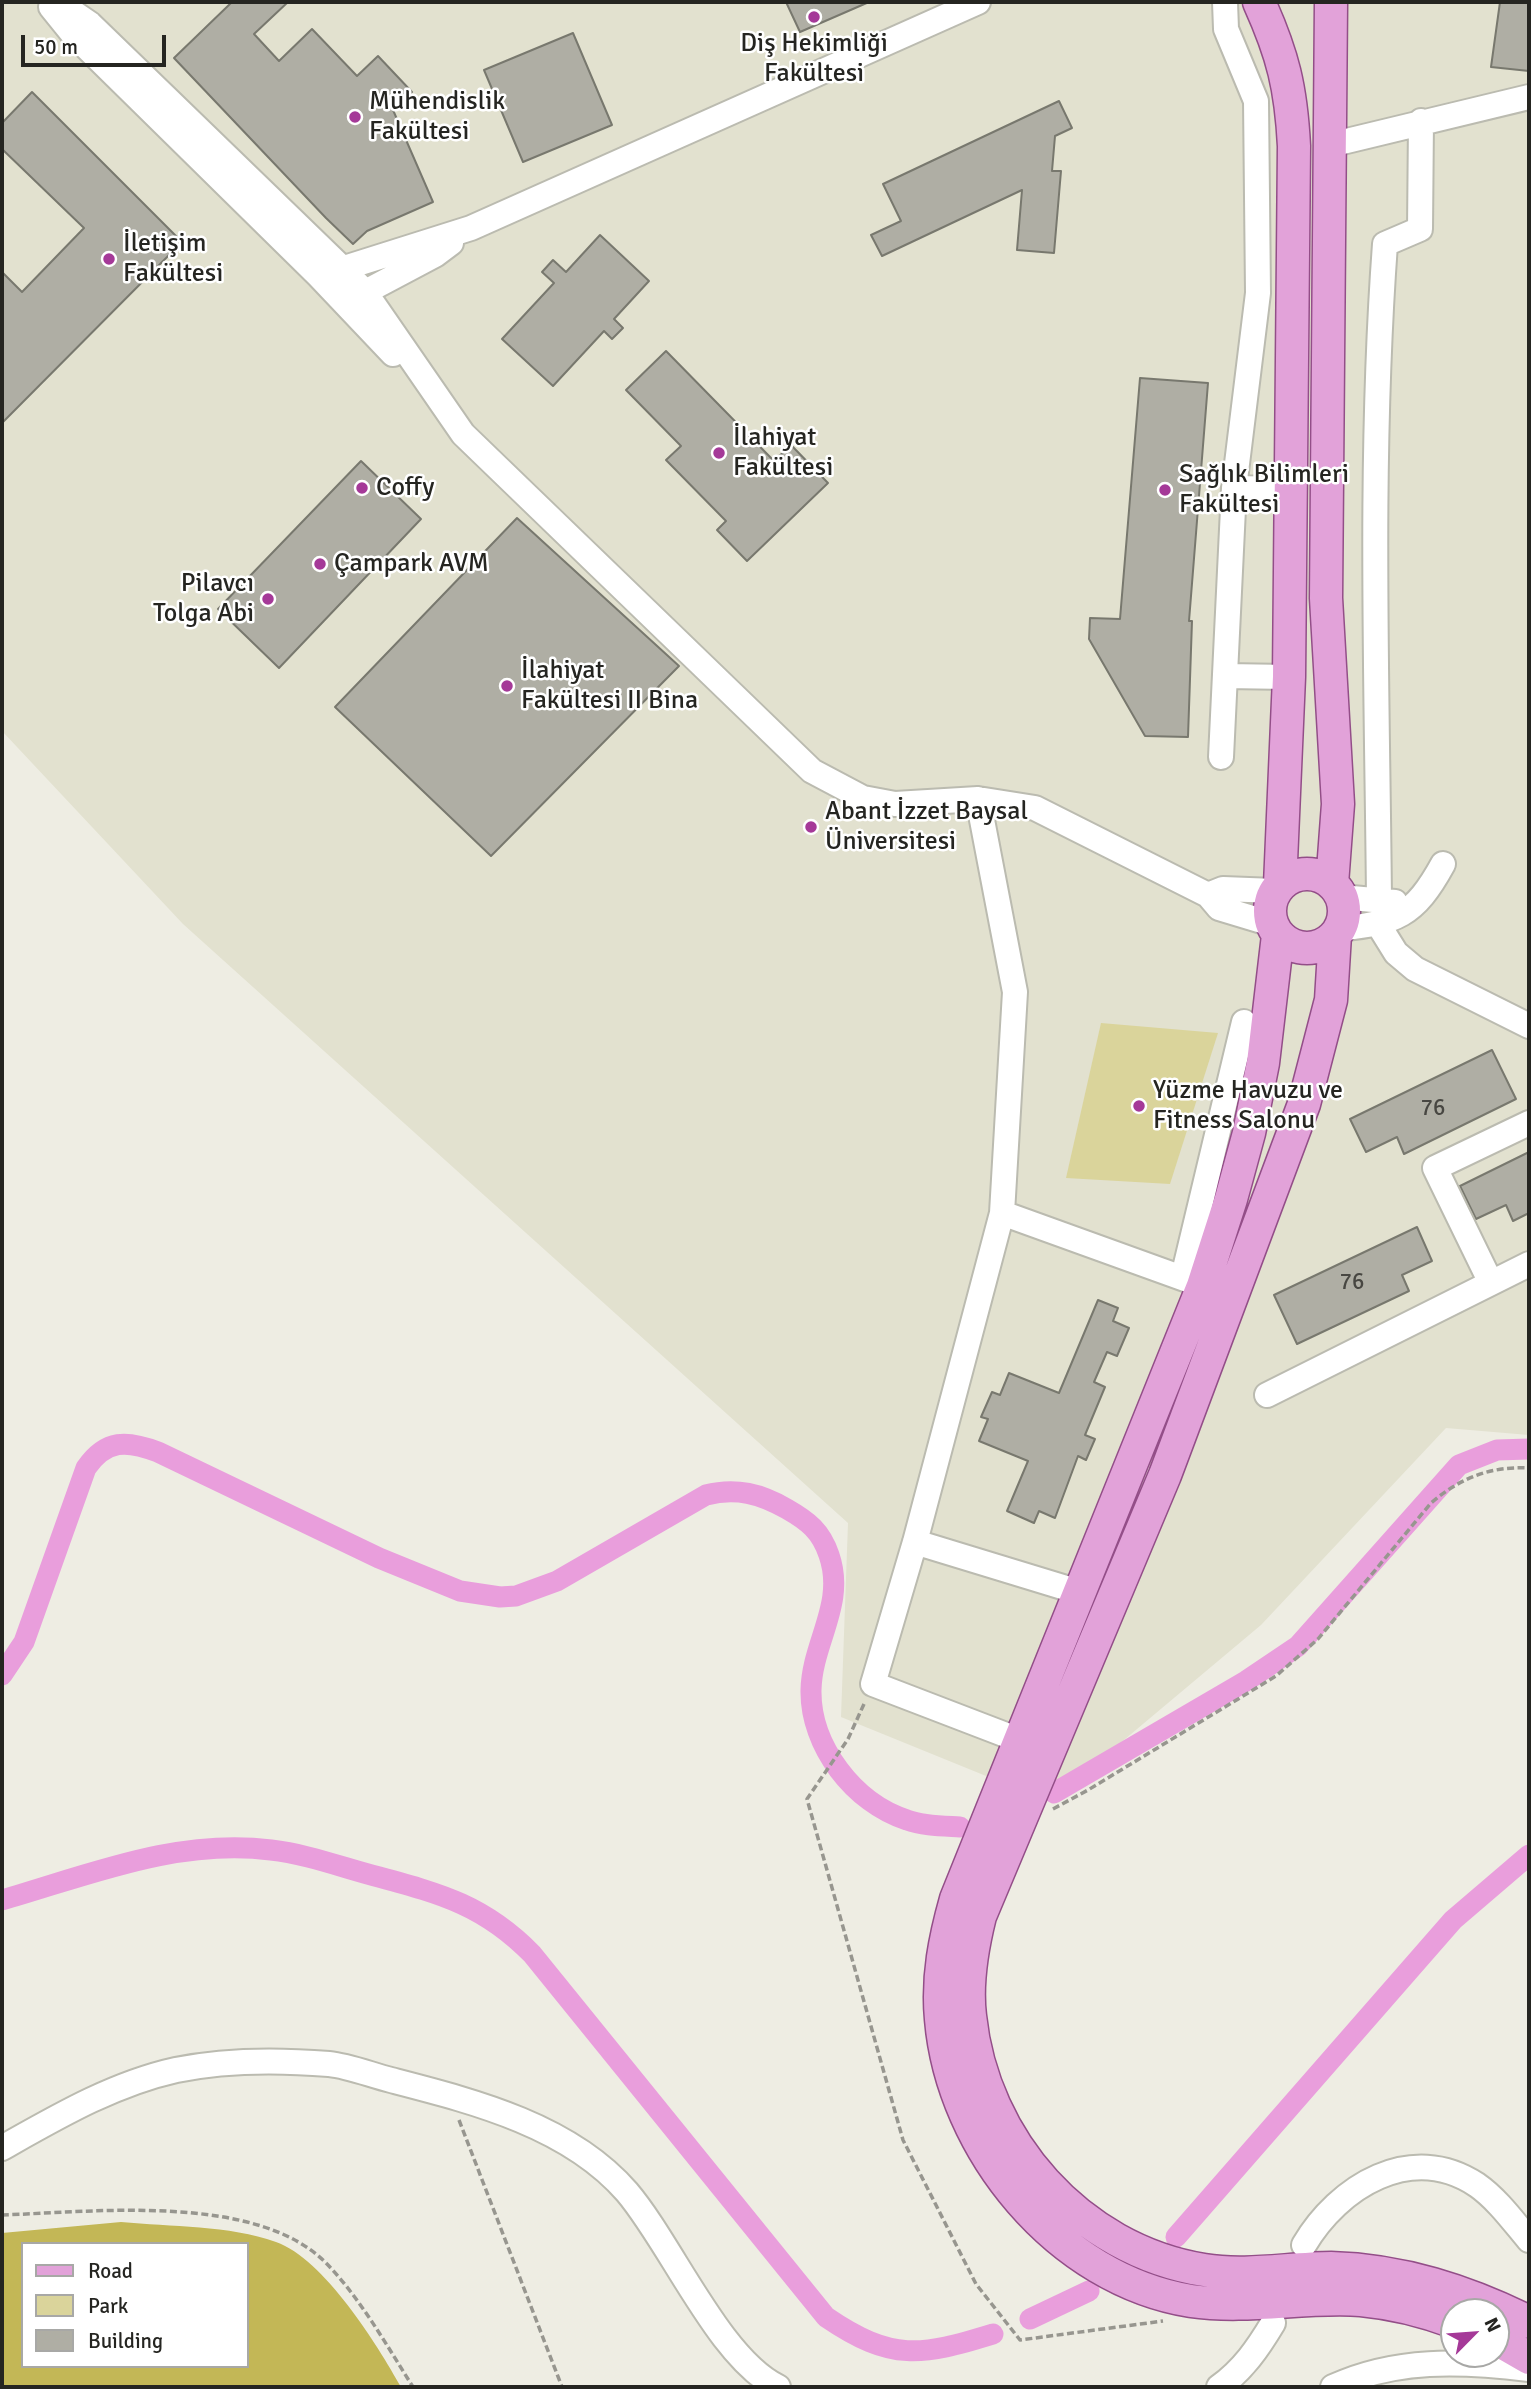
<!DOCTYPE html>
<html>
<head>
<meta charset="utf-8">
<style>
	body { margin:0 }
	#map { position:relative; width:1531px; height:2389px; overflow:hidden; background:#eeede3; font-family:Signika,sans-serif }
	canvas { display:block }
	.frame { position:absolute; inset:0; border:4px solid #252521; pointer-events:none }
	.legend { position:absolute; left:21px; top:2242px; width:228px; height:126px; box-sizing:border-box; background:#fff; border:2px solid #a8a8a6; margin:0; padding:9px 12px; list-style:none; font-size:21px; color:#252521 }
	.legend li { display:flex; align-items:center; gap:14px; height:35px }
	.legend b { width:35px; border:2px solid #a8a8a6 }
	.north { position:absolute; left:1440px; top:2298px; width:70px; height:70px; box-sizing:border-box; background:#fff; border:2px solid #a8a8a6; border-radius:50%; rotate:65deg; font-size:19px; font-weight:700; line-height:28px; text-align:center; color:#252521 }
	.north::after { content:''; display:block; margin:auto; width:24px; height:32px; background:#a53998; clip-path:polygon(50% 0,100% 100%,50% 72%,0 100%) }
	.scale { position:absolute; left:21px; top:35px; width:145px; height:32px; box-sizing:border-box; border:4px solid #252521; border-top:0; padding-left:9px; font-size:21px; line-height:24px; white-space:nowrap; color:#252521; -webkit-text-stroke:5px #fff; paint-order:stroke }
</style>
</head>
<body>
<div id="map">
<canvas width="1531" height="2389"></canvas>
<div class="frame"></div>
<ul class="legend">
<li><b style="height:9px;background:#e2a2d9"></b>Road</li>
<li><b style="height:19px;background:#dad49b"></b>Park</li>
<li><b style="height:19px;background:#afaea4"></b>Building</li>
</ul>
<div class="north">N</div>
<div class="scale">50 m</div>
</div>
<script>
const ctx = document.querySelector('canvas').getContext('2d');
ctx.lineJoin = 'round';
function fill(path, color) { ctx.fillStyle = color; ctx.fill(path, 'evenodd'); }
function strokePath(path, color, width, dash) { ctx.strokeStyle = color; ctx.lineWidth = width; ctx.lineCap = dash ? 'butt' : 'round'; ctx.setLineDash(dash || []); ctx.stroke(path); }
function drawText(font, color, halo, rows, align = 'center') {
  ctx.font = font + ' Signika,sans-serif'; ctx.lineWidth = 5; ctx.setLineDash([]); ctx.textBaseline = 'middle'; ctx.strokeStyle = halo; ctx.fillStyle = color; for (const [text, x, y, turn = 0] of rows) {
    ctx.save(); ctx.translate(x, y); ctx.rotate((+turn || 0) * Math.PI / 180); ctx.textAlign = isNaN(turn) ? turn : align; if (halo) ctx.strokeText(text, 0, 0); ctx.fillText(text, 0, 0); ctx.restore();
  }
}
fill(new Path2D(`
	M2 2H1529V1435L1446 1428 1261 1625 1050 1802 841 1717 848 1523 183 924 2 731Z`), '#e2e1cf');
fill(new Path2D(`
	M1101 1023 1218 1033 1170 1184 1066 1178Z`), '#dad49b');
fill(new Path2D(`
	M121 2222C171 2227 229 2225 276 2242 324 2259 377 2344 401 2387H2V2233ZM23 2244H247V2366H23Z`), '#c3b756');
strokePath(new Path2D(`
	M2 1675 24 1642 86 1468C106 1439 127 1440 158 1452L379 1558 460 1591 500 1597 516 1596 557 1581 706 1495C736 1487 761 1494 787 1509 808 1521 821 1531 829 1555 846 1604 812 1642 811 1690 810 1746 854 1803 907 1820 923 1826 942 1826 960 1827
	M1054 1793 1246 1681 1298 1646 1459 1465 1497 1450 1529 1449
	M2 1900C89 1875 178 1838 271 1850 307 1854 344 1868 379 1877 442 1894 485 1906 532 1954L826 2317C892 2362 921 2356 993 2334
	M1176 2237 1453 1920 1529 1855
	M1030 2319 1089 2291`), '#e99edc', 21);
const building = new Path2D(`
	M232 2H288L254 34 279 61 312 29 357 76 378 56 412 92 393 110 433 202 367 231 353 244 326 218 174 58Z
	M786 2H869L800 32Z
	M1500 2H1529V71L1491 67Z
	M573 33 612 125 523 162 484 70Z
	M32 92 182 242 2 423V272L22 292 84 228 2 149V123Z
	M1059 101 1072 128 1055 136 1052 171H1061L1054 253 1017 250 1022 190 882 256 871 235 901 221 883 184Z
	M600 235 649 281 614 319 623 328 612 339 604 331 553 386 502 339 554 283 542 272 553 260 566 272Z
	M666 351 774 461 791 445 828 483 747 561 717 530 726 521 666 460 681 446 626 390Z
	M1140 378 1208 383 1189 621H1192L1188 737 1145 736 1089 639 1090 618 1120 619Z
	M361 461 421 519 279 668 218 609Z
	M517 518 679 666 491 856 335 707Z
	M1492 1050 1516 1099 1404 1154 1397 1137 1366 1152 1350 1119Z
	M1529 1152V1213L1513 1221 1506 1205 1476 1219 1460 1186Z
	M1417 1227 1432 1261 1402 1275 1409 1291 1297 1344 1274 1295Z
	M1098 1300 1118 1308 1113 1321 1129 1328 1117 1356 1107 1352 1094 1382 1105 1387 1085 1435 1095 1439 1086 1460 1078 1456 1055 1518 1039 1511 1034 1523 1007 1511 1028 1461 979 1441 988 1419 981 1417 992 1392 1000 1395 1009 1373 1059 1393Z`);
fill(building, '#afaea4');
strokePath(building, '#78786e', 2);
const minor = new Path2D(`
	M58 2 90 24 342 268 365 292 463 434 812 771 863 798 895 804 978 799 1035 808 1208 895 1219 908 1272 924
	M51 7 72 33 319 276 393 354
	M1330 145 1529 97
	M319 276 471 228 978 2
	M352 299 435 255 451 243
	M1234 488 1289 489
	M1226 676 1289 677
	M1221 757 1234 488 1258 293 1256 101 1226 29 1225 2
	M978 799 1015 992 1002 1213 915 1542 873 1684 1019 1740
	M1208 895 1223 889 1275 891
	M1341 897 1395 902
	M1379 899C1377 681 1369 462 1385 244L1420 229 1421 121
	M1378 924 1396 953 1415 969 1529 1026
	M1340 929C1396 922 1414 917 1443 864
	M1002 1213 1196 1283
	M1183 1277 1244 1022
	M1491 1283 1435 1168 1529 1123
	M1267 1395 1529 1264
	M915 1542 1079 1592
	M2 2148C57 2117 113 2084 176 2070 224 2060 280 2060 329 2064 349 2066 371 2075 391 2080 472 2101 569 2125 627 2192 672 2245 719 2358 778 2387
	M1304 2245C1338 2187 1411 2141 1477 2185 1497 2199 1513 2221 1529 2240
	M1219 2387C1243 2370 1258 2348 1273 2323
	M1333 2387C1396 2358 1461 2361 1529 2369`);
const major = new Path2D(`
	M1259 2C1283 55 1291 88 1294 146L1289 677 1280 885
	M1331 2 1326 598 1338 804 1332 884
	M1270 911a37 37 0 1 1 74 0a37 37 0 1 1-74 0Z
	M1278 935 1263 1063 1249 1133 1231 1199 1203 1286 956 1899C945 1938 937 1977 941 2019 952 2150 1059 2280 1191 2301 1248 2309 1305 2296 1361 2300 1393 2303 1425 2311 1454 2322
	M1335 935 1331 1000 1304 1104 1165 1475 980 1916C972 1948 966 1983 970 2016 983 2141 1079 2250 1204 2270 1246 2277 1289 2268 1331 2268 1402 2270 1466 2291 1529 2322
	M1496 2339 1529 2358`);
strokePath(minor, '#bbbbb0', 28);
strokePath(major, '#934e88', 35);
strokePath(new Path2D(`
	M864 1704 848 1739 807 1799 903 2140 976 2284 1020 2340 1163 2321
	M1053 1809 1088 1790 1276 1676 1318 1639 1431 1503C1460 1478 1490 1466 1529 1468
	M459 2120 562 2387
	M2 2215C95 2212 259 2192 328 2265 362 2301 387 2346 413 2387`), '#97968f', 3.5, [7, 3.5]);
strokePath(minor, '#fff', 24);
strokePath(major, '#e2a2d9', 32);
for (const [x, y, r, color] of [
	[814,17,7,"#a53998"],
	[355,117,7,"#a53998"],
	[109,259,7,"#a53998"],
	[719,453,7,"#a53998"],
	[362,488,7,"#a53998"],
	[1165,490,7,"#a53998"],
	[320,564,7,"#a53998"],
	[268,599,7,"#a53998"],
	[507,686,7,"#a53998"],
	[811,827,7,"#a53998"],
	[1139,1106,7,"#a53998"]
]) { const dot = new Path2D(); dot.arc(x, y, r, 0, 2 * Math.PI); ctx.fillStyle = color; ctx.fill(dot); strokePath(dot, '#fff', 2.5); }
drawText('23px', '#484742', null, [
	["76",1433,1109],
	["76",1352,1283]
]);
drawText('26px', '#252521', '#fff', [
	["Diş Hekimliği",814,44,"center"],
	["Fakültesi",814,74,"center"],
	["Mühendislik",369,102],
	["Fakültesi",369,132],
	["İletişim",123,244],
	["Fakültesi",123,274],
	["İlahiyat",733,438],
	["Fakültesi",733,468],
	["Sağlık Bilimleri",1179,475],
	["Fakültesi",1179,505],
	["Coffy",376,488],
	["Çampark AVM",334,564],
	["Pilavcı",254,584,"right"],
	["Tolga Abi",254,614,"right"],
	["İlahiyat",521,671],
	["Fakültesi II Bina",521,701],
	["Abant İzzet Baysal",825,812],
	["Üniversitesi",825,842],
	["Yüzme Havuzu ve",1153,1091],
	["Fitness Salonu",1153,1121]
], 'left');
</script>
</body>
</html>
